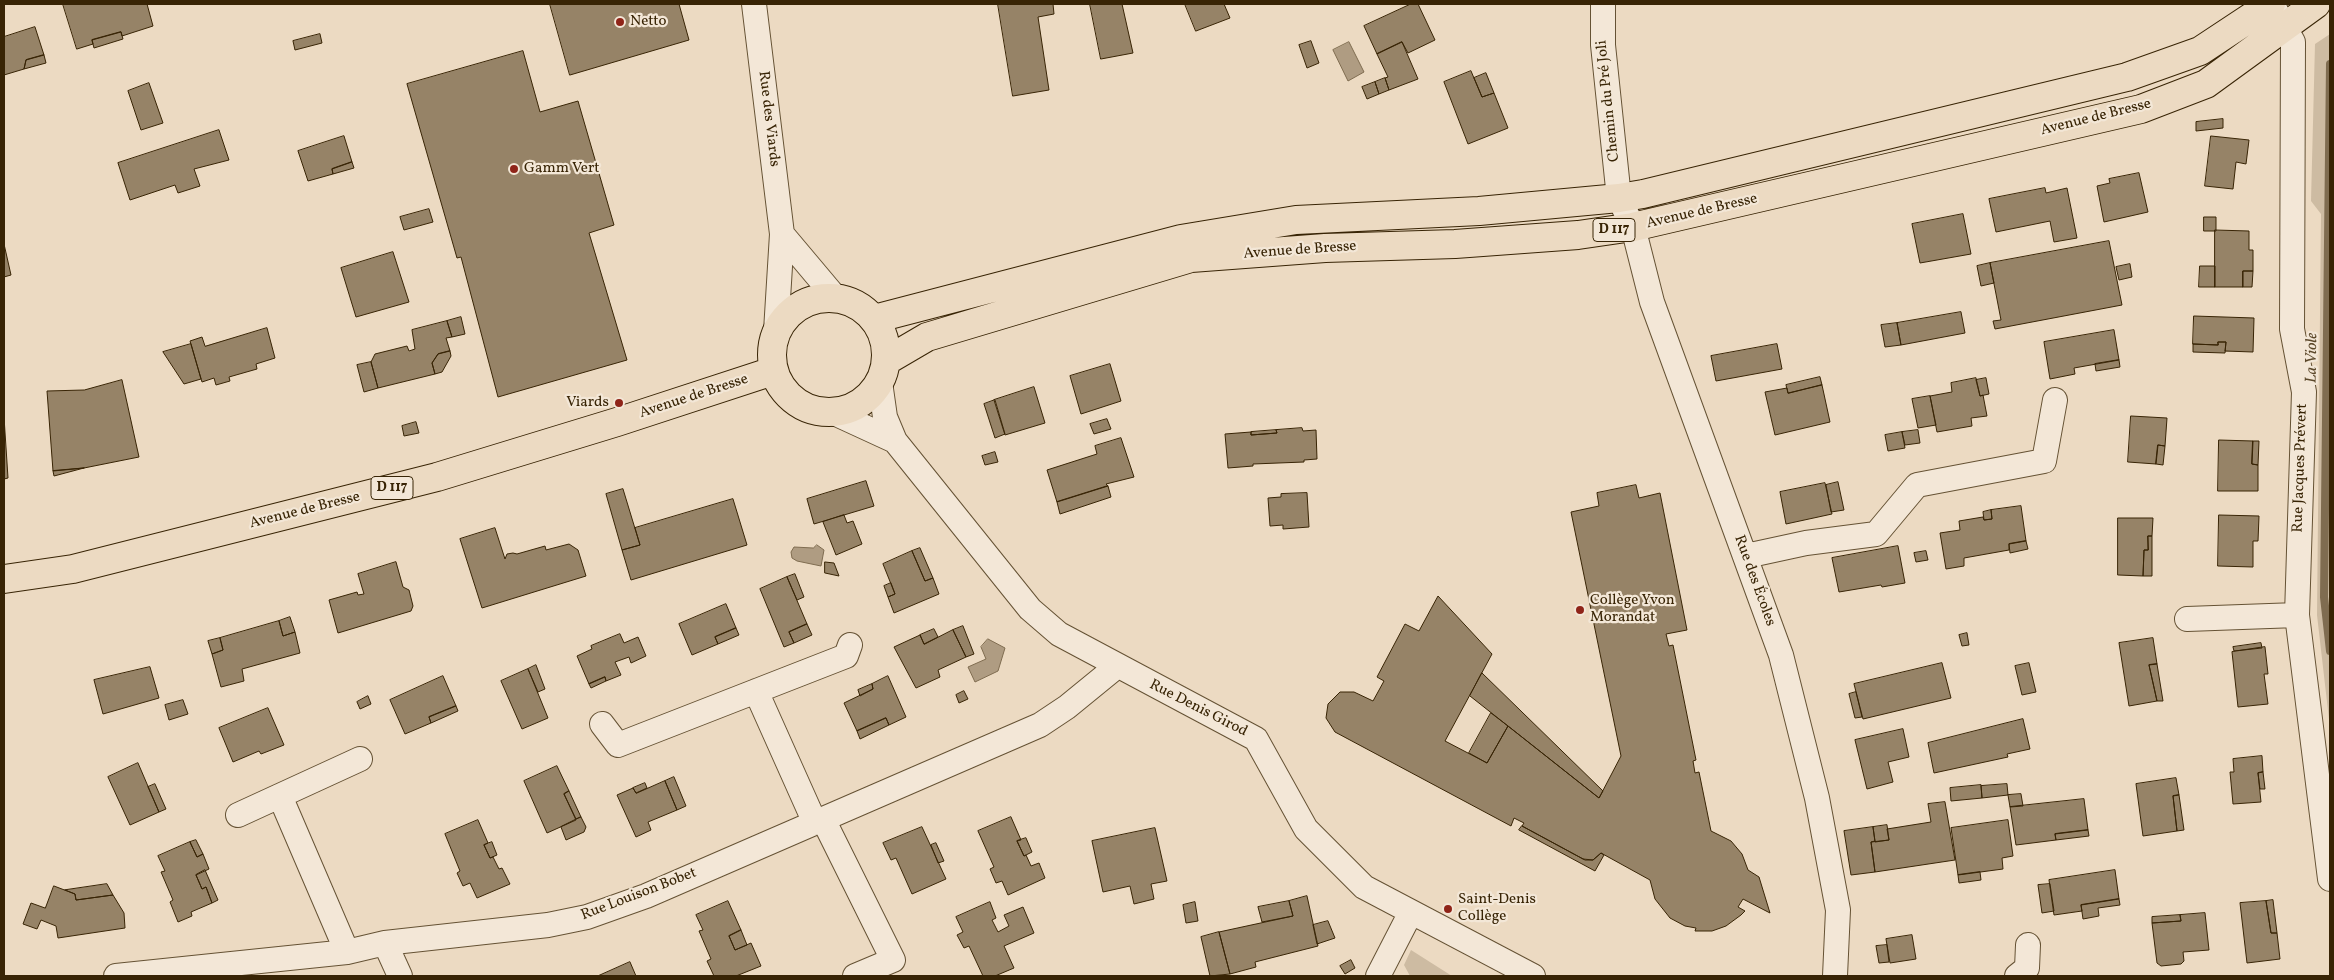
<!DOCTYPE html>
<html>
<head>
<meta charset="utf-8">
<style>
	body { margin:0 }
	#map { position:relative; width:2334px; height:980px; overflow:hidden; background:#ecdac2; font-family:Vollkorn,serif }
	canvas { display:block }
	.frame { position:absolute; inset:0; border:5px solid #382405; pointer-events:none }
</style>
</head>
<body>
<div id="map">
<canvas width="2334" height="980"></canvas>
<div class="frame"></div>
</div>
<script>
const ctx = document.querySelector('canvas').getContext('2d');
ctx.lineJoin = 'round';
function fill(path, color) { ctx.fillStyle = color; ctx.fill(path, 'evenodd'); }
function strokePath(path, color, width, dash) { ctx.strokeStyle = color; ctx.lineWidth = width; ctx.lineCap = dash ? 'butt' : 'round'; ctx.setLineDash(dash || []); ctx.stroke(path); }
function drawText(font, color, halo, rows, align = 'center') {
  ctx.font = font + ' Vollkorn,serif'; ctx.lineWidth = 4.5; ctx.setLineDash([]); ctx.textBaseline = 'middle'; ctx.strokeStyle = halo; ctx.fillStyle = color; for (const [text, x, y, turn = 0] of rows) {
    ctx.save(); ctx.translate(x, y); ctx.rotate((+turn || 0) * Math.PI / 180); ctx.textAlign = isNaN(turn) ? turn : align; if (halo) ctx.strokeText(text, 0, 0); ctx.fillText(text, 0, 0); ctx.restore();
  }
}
fill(new Path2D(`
	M2330 34V728L2317 615 2321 214 2311 201 2315 44Z
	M1411 950 1452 976H1410L1404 965Z`), '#cdbba2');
const water = new Path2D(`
	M1349 42 1364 72 1348 81 1333 50Z
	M817 545 824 550 821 566 797 561 792 558 791 552 794 547 813 548Z
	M988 639 1005 648 998 671 975 682 968 667 986 659 981 647Z`);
fill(water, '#af9c82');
strokePath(water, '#7f6c50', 1);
strokePath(new Path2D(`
	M2330 64 2324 597 2330 651`), '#7f6c50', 8);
const building = new Path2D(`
	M63 4H147L153 26 122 36 121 32 92 40 93 44 77 49Z
	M550 4H679L689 40 570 75Z
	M998 4H1053L1054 14 1038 17 1049 90 1013 96Z
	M1090 4H1122L1133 53 1101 59Z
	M1185 4H1224L1230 18 1196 31Z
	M1411 4H1418L1435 40 1408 53 1402 42 1377 54 1364 26Z
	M35 27 44 55 26 60 24 69 4 75V37Z
	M121 32 123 39 94 48 92 40Z
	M320 34 322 43 295 50 293 41Z
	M1311 41 1319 63 1307 68 1299 45Z
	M1402 42 1418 79 1389 90 1385 78 1388 77 1377 54Z
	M523 51 540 112 578 101 614 225 589 233 627 360 498 397 461 257 457 258 407 84Z
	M44 55 46 63 24 69 26 60Z
	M1471 71 1482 97 1494 93 1508 128 1468 144 1444 82Z
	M1486 73 1494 93 1482 97 1474 78Z
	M1385 78 1389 90 1379 94 1375 82Z
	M1375 82 1379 94 1367 99 1362 87Z
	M149 83 163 123 141 130 128 91Z
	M2223 119V128L2196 131V122Z
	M219 130 229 160 194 169 200 186 178 193 175 185 130 200 118 163Z
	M344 136 352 162 332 169 333 174 308 181 298 151Z
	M2211 136 2249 140 2246 164 2236 162 2233 189 2205 186Z
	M352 162 354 168 333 174 332 169Z
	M2139 173 2148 212 2104 222 2097 186 2110 183 2109 179Z
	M2045 188 2046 193 2067 188 2077 238 2054 242 2050 221 1996 232 1989 199Z
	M429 209 433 222 404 230 400 217Z
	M1963 214 1971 254 1920 263 1912 224Z
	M2204 217H2216V231H2204Z
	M2215 230 2249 231V250H2253V271H2243V287H2215Z
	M2109 241 2122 305 1995 329 1993 321 2001 320 1990 263Z
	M4 244 11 275 4 277Z
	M393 252 409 302 356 317 341 268Z
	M1990 263 1994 283 1981 286 1977 266Z
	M2130 264 2132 277 2119 280 2116 267Z
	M2200 266H2215V287H2199Z
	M2243 271H2253L2252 287H2243Z
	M1961 312 1965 333 1901 345 1897 323Z
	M2194 316 2254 318 2253 352 2225 351 2226 342H2218V345L2193 344Z
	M461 317 465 334 452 337 447 321Z
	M447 321 452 337 446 338 450 351 438 354 432 363 435 374 378 388 371 362 375 354 407 346 409 351 415 349 412 330Z
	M1897 323 1901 345 1885 347 1881 325Z
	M267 328 275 358 256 364 257 369 229 377 230 381 216 385 214 378 202 382 190 341 202 337 205 346Z
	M2114 330 2119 360 2074 368 2075 374 2050 379 2044 342Z
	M2218 342H2226L2225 353 2193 352V344L2218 345Z
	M191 344 201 379 184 384 163 352Z
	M1777 344 1782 369 1716 381 1711 356Z
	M450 351 451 356 442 372 435 374 432 363 438 354Z
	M2119 360 2120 367 2096 371 2095 364Z
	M371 362 378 388 364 392 357 365Z
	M1110 364 1121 401 1081 414 1070 376Z
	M1820 377 1822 385 1788 393 1786 385Z
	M1976 378 1980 396 1983 395 1987 416 1971 418 1972 426 1937 432 1930 396 1952 392 1951 383Z
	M1986 378 1989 394 1980 396 1976 380Z
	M122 380 139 457 84 468 53 471 47 391 84 390Z
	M1822 385 1830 422 1775 435 1765 392 1787 388 1788 393Z
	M1034 387 1045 423 1005 435 994 400Z
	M1930 396 1936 425 1918 428 1912 399Z
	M995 400 1005 434 995 438 984 404Z
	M2131 416 2167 418 2165 446 2158 445 2156 464 2128 462Z
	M4 417 8 478 4 479Z
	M1107 419 1111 429 1094 434 1090 424Z
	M416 422 419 433 404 436 402 426Z
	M1302 428 1303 431 1316 430 1317 459 1304 460V462L1253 464V466L1228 468 1225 434 1251 432V435L1277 433 1276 430Z
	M1276 430 1277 433 1251 435V432Z
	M1918 430 1920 443 1905 445 1902 432Z
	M1902 432 1905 448 1888 451 1885 435Z
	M1121 438 1134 477 1106 484 1108 486 1057 502 1047 470 1097 454 1095 446Z
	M2219 440 2253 441 2252 464 2258 465V491H2218Z
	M2253 441H2259L2258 465 2252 464Z
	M2158 445 2165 446 2163 465 2156 464Z
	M995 452 998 462 985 465 982 456Z
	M84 468 54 476 53 471Z
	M866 481 874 506 814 524 807 499Z
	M1838 482 1844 510 1831 512 1826 485Z
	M1825 483 1832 514 1786 524 1780 492Z
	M1636 485 1639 498 1660 493 1687 630 1666 634 1669 646 1673 645 1696 760 1693 761 1695 773 1699 772 1711 831 1731 841 1742 854 1748 870 1759 877 1770 913 1743 899 1738 907 1745 911 1741 915 1726 926 1712 931H1695L1696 928 1685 926 1670 918 1655 899 1650 880 1601 853 1593 860 1583 859 1522 826 1524 823 1514 818 1511 826 1335 732 1326 718 1328 704 1340 692H1354L1373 701 1384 681 1377 677 1405 624 1419 631 1438 596 1492 654 1445 741 1487 763 1508 726 1599 798 1621 756 1571 512 1599 506 1597 493Z
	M1108 486 1111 497 1060 514 1057 502Z
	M623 489 640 545 622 550 606 494Z
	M1307 493 1309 527 1283 529V525L1270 526 1268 498 1281 497V494Z
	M733 499 747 545 631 580 622 550 640 545 635 528Z
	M2021 506 2026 541 2009 544V550L1964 558V566L1946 569 1940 533 1960 530 1959 521 1983 517 1984 520 1992 519 1991 510Z
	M1991 510 1992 519 1984 520 1983 512Z
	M844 515 847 523 853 521 862 544 836 555 823 522Z
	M2219 515 2259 516 2258 541H2253V567L2218 566Z
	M2118 518H2153L2152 536H2148V550H2144L2143 576 2118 575Z
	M495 528 505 559 507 554 513 553 517 554 545 546 546 550 569 544 578 550 586 576 482 608 460 539Z
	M2148 536H2152V576H2143L2144 550H2148Z
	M2026 541 2028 549 2010 553 2009 544Z
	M1898 546 1905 583 1882 587 1881 585 1839 592 1832 558Z
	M920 548 933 578 925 581 912 551Z
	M912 551 925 581 933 578 939 594 894 613 888 597 895 594 883 564Z
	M1926 551 1928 560 1916 562 1914 553Z
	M396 562 403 587 409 590 413 606 411 611 338 633 329 600 357 592 358 595 364 594 358 574Z
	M825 562 834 563 839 576 825 573Z
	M795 574 804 597 797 600 787 577Z
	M787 577 807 624 789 632 794 643 784 647 760 589Z
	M891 583 895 594 888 597 884 586Z
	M726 604 736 628 715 637 718 644 692 655 679 624Z
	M290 617 295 632 283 636 279 621Z
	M279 621 283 636 295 632 300 653 242 669 244 681 221 687 212 654 223 650 220 638Z
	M807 624 812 635 794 643 789 632Z
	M963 626 974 654 966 657 953 630Z
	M736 628 739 635 718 644 715 637Z
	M934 629 938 637 924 644 920 635Z
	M953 630 966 657 938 670 940 677 916 688 894 647 920 635 924 644Z
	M1967 633 1969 645 1962 646 1959 635Z
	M620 634 624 643 638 637 646 656 631 663 629 657 615 662 621 675 606 681 605 677 589 684 577 656 592 649 591 646Z
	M220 638 223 650 212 654 208 641Z
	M2153 638 2157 664 2149 665 2157 701 2129 706 2119 643Z
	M2261 643 2262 648 2234 651 2233 647Z
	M2265 647 2268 674H2264L2268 704 2238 707 2232 652Z
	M1942 663 1951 698 1863 719 1854 684Z
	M2029 663 2036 692 2022 695 2015 666Z
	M2157 664 2163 701H2157L2149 665Z
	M536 665 545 689 538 692 528 669Z
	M150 667 159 698 103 714 94 680Z
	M528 669 548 718 522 729 501 681Z
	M1482 673 1603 791 1599 798 1470 696Z
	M443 676 456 706 429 717 431 723 405 734 390 700Z
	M888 676 906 717 889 725 886 718 857 731 844 703 873 689 872 684Z
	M605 677 606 681 591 688 589 684Z
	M872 684 873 689 860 696 858 690Z
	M964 691 968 699 959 703 956 695Z
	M1856 692 1862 717 1855 718 1849 694Z
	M368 696 371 704 360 709 357 702Z
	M183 700 188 714 169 720 165 705Z
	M456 706 458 711 431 723 429 717Z
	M268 708 284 745 261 754 259 751 233 762 219 728Z
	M1491 713 1508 726 1487 763 1469 753Z
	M886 718 889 725 860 739 857 731Z
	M2023 719 2030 749 2007 754 2008 757 1934 773 1928 743Z
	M1903 729 1909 757 1888 762 1893 782 1867 789 1855 740Z
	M2262 756 2263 772 2258 773 2261 802 2233 804 2230 772H2234L2233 759Z
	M138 763 159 812 130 825 108 777Z
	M557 766 569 791 564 794 576 820 547 833 524 781Z
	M2263 772 2265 789H2260L2258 773Z
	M674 777 686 806 677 810 665 781Z
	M2176 778 2179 795 2173 796 2177 831 2143 836 2136 784Z
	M665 781 677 810 648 822 651 830 636 837 617 795 633 788 636 793Z
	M645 783 647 788 636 793 633 788Z
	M155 784 166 809 159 812 148 787Z
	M2007 784 2008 795 1982 798 1981 786Z
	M1981 785 1982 798 1951 801 1950 788Z
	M569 791 581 817 576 819 564 794Z
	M2021 794 2023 806 2010 807 2008 795Z
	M2179 795 2184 830 2177 831 2173 796Z
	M2084 799 2088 830 2055 834 2056 840 2016 845 2010 807Z
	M1945 802 1955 860 1875 872 1871 842 1889 840 1887 829 1931 822 1928 804Z
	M581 817 586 827 584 832 566 840 561 827Z
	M1011 817 1021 840 1017 841 1024 856 1026 855 1031 866 1039 863 1045 878 1008 895 1002 881 996 883 990 869 994 867 978 831Z
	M478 820 488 843 484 845 490 858 493 857 499 869 502 868 510 884 477 898 470 883 463 886 457 873 460 871 445 834Z
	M2008 820 2013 856 2002 858 2003 869 1958 875 1951 828Z
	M1887 825 1889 840 1875 842 1873 827Z
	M1522 826 1585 860H1593L1601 853 1604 855 1595 871 1519 830Z
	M922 827 946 879 912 894 896 858 891 860 883 843Z
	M1873 827 1875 841 1871 842 1875 872 1851 875 1844 831Z
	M1155 828 1167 881 1151 884 1154 899 1134 904 1130 886 1103 892 1092 841Z
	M2088 830 2089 836 2056 840 2055 834Z
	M1026 838 1032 852 1024 856 1017 841Z
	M196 840 203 854 197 857 190 842Z
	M190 842 197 857 203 854 209 869 196 875 202 889 206 887 212 903 191 912 192 916 178 922 170 902 173 900 161 872 165 871 158 856Z
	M492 842 497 855 490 858 484 845Z
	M936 843 944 861 938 863 931 845Z
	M205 870 218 900 212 903 206 887 202 889 196 875Z
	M2115 870 2119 899 2081 905 2082 911 2054 915 2049 880Z
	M1980 872 1981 880 1959 883 1958 875Z
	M107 884 113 895 76 900 75 894 65 890Z
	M2050 884 2054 911 2042 913 2038 885Z
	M54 886 75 894 76 900 113 895 124 913 125 928 58 938 56 926 41 920 37 929 23 924 31 903 45 908Z
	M1307 896 1318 946 1255 962 1256 967 1230 974 1219 932 1293 916 1289 901Z
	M2119 899 2120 905 2098 908 2099 916 2083 919 2081 905Z
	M2273 900 2277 933H2271L2266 901Z
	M728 901 741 930 729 936 735 950 751 943 761 966 736 976H714L707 961 711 959 699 931 703 930 696 915Z
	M1289 901 1293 916 1262 922 1258 907Z
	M2266 901 2271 933H2277L2280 959 2247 963 2240 903Z
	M990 902 996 918 992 920 998 932 1009 926 1004 915 1023 907 1034 933 1004 946 1014 968 995 976H983L969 946 964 948 957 935 963 932 956 917Z
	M1195 902 1198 921 1186 923 1183 905Z
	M2205 913 2209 950 2183 952 2184 961 2181 964 2161 966 2157 963 2152 923 2181 921 2180 915Z
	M2180 915 2181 921 2152 923V917Z
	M1328 921 1335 938 1317 944 1313 925Z
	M741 930 747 945 735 950 729 936Z
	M1219 932 1230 974 1210 976 1201 937Z
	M1912 935 1916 959 1890 963 1886 939Z
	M1887 945 1889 962 1879 963 1876 946Z
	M1351 960 1355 968 1345 974 1340 966Z
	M630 962 636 976H598Z`);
fill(building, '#968367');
strokePath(building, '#382405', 1);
const street = new Path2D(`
	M754 4 782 234 776 331
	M1603 4V45L1619 198 1633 227 1652 302 1781 655 1817 798 1838 910 1835 976
	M2276 11 2293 42 2292 329 2304 392 2297 615 2330 879
	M782 234 835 297
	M880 382 885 417 895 441 1030 609 1059 634 1256 739 1306 829 1364 887 1533 976
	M832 412 895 441
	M1746 556 1806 543 1876 534 1917 485 2044 461 2055 400
	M2187 619 2297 615
	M756 691 815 823
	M602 724 618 745 846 656 850 645
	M280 796 347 952
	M238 815 360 759
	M823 819 893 960 855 976
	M385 943 400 976
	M116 976 347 952 385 943 548 925 587 917 646 896 1040 725 1067 707 1116 667
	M1378 976 1411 912
	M2017 976 2027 968 2028 945`);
const primary = new Path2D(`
	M772 355a57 57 0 1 1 114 0a57 57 0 1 1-114 0Z
	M874 319 1181 239 1296 220 1479 211 1619 198 1643 194 2127 77 2200 51 2271 4
	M886 361 927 337 1191 258 1325 248 1455 244 1578 235 1633 227 2141 109 2206 84 2316 4
	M4 579 73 569 437 477 617 422 773 371`);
strokePath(street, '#655234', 26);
strokePath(primary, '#382405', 30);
strokePath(street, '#f3e7d7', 24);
strokePath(primary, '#ecdac2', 28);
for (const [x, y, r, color] of [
	[620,22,5,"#8f2418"],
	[514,169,5,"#8f2418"],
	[619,403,5,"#8f2418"],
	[1580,610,5,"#8f2418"],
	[1448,909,5,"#8f2418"]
]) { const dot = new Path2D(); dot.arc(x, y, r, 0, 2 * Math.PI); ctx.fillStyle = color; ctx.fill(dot); strokePath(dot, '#f3e7d7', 2); }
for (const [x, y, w] of [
	[1614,230,42],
	[392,488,42]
]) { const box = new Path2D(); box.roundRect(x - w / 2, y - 11.5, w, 23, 4); ctx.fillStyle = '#f3e7d7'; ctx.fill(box); strokePath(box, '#382405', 1); }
drawText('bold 14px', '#382405', null, [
	["D 117",1614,230],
	["D 117",392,488]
]);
drawText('15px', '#382405', '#f3e7d7', [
	["Netto",630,22],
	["Gamm Vert",524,169],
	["Viards",609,403,"right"],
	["Collège Yvon",1590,601],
	["Morandat",1590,618],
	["Saint-Denis",1458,900],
	["Collège",1458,917]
], 'left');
drawText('15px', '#382405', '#f3e7d7', [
	["Chemin du Pré Joli",1609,101,-96],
	["Avenue de Bresse",2096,118,-14],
	["Rue des Viards",768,119,83],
	["Avenue de Bresse",1702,212,-13],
	["Avenue de Bresse",1300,251,-4],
	["Avenue de Bresse",694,397,-18],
	["Rue Jacques Prévert",2301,468,-88],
	["Avenue de Bresse",305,511,-14],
	["Rue des Écoles",1754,581,70],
	["Rue Denis Girod",1198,709,27],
	["Rue Louison Bobet",639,895,-21]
]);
drawText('italic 16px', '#5c482a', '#f3e7d7', [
	["La Viole",2313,358,-89]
]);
</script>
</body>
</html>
